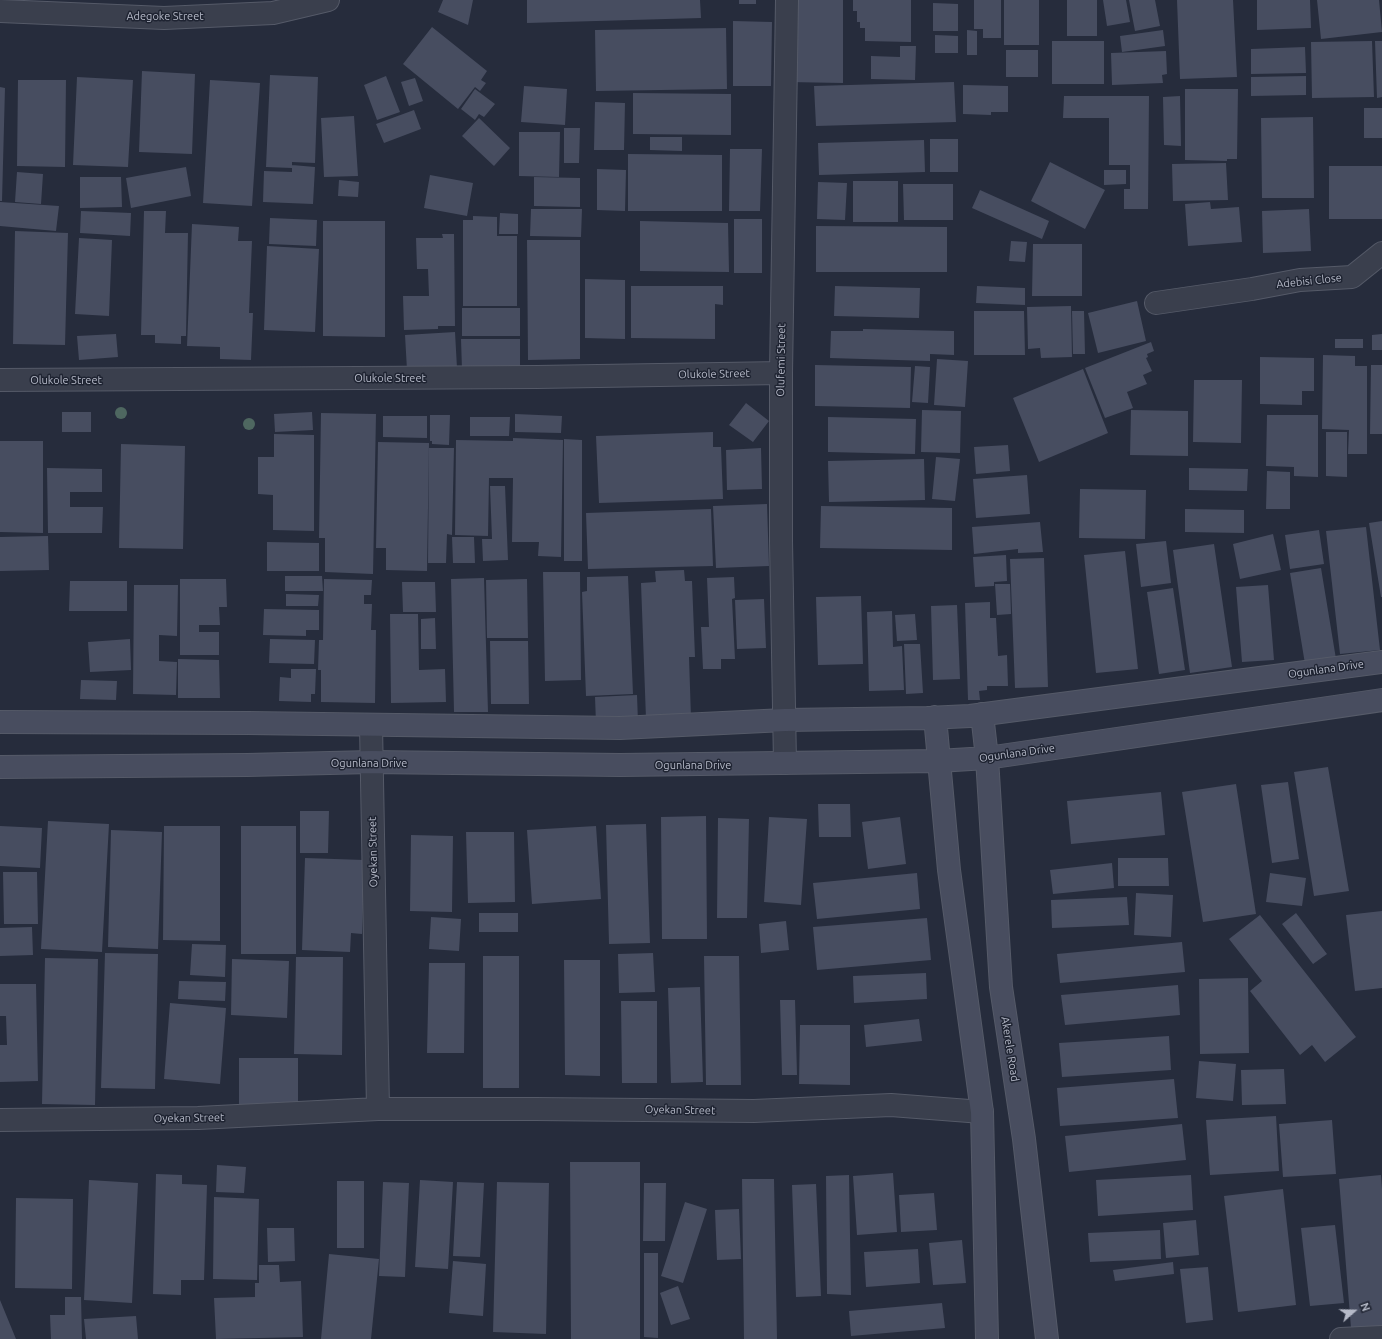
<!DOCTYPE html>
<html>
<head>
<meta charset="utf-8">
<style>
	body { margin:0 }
	#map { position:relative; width:1382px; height:1339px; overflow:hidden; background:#262c3c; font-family:Ubuntu,sans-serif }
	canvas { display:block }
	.north { position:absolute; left:1334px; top:1291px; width:40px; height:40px; -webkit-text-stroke:3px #1f2432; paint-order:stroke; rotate:70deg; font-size:11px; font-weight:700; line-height:16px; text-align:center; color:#b6bac8 }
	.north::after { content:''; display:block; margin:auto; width:14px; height:18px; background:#b6bac8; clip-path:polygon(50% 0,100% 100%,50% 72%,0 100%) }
</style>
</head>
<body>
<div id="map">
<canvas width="1382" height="1339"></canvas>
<div class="north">N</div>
</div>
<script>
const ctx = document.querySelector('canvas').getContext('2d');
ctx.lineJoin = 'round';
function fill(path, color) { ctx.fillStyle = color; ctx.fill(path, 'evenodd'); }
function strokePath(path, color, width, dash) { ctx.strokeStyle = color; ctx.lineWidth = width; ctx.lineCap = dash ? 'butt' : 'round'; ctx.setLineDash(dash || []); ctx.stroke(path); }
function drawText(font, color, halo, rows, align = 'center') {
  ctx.font = font + ' Ubuntu,sans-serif'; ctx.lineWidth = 3; ctx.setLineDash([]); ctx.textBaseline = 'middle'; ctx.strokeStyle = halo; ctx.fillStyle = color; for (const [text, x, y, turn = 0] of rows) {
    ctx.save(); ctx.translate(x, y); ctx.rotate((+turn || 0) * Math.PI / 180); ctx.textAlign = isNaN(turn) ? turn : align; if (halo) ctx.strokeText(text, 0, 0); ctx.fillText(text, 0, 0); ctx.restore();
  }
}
fill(new Path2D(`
	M443 0H473L468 25 438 12Z
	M527 0H700L701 18 527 23Z
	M739 0H756V4H739Z
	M789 0H843V83L788 82Z
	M853 0H911V42L865 41V28H860V22H857V11H853Z
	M974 0H1001V38H983V29H974Z
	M1004 0H1039V45H1004Z
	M1067 0H1097V36H1067Z
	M1103 0H1126L1130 22 1107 26Z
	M1129 0H1155L1160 26 1135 31Z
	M1177 0H1233L1237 77 1180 79Z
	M1257 0H1310L1311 28 1257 30Z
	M1317 0H1379L1382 32 1321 39Z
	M933 3 958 4V31H933Z
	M733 21 772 22 771 86H733Z
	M432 27 487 71 481 80 486 83 480 91 475 87 458 109 403 64Z
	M726 28 727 89 596 91 595 30Z
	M967 30 977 31V55H967Z
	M1163 30 1165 46 1122 52 1120 36Z
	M935 35 958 36V53H935Z
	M1052 41H1104V84H1052Z
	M1372 41 1374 97 1312 98 1311 42Z
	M1375 41H1382V97L1377 98Z
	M900 46H916L915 80 871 79V56L900 57Z
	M1305 47 1306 73 1251 74V49Z
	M1006 50H1038V77H1006Z
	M1166 51 1167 74 1162 75 1163 83 1112 85 1111 53Z
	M142 71 195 74 192 154 139 152Z
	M270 75 318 77 315 163 292 162V168L266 167Z
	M386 76 400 112 377 120 364 85Z
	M1306 76V95L1251 96V77Z
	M77 77 133 80 128 167 73 165Z
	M415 78 423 101 409 106 401 82Z
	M18 80H66L65 167 17 166Z
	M210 80 260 83 252 206 203 203Z
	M954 82 956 122 816 126 814 86Z
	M963 85 1008 86V112H991V115L963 114Z
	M524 86 567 89 565 125 521 122Z
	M0 87 5 88 2 201H0Z
	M475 89 495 104 484 117 479 114 475 120 461 109Z
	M1185 89H1238L1237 159H1227V161L1185 160Z
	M633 93 731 94V135L633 134Z
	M1064 96H1149L1148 209H1124V189H1130V165H1109V118H1063Z
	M1180 96 1181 146 1164 145 1163 97Z
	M595 102 625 103 624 150H594Z
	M1364 108H1382V138H1364Z
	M414 110 421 129 384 143 376 124Z
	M354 116 358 176 324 177 321 118Z
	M1313 117 1314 198H1262L1261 118Z
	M479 118 510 148 494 166 462 136Z
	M564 128H580L579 163H564Z
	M519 132H560L559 177 519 176Z
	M650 137H682V151L650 150Z
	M930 139H958V172H930Z
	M924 140 925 172 819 175 818 143Z
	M730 149H762L760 211H729Z
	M628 154 722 155V211H628Z
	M1050 162 1105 190 1085 229 1031 201Z
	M1226 163 1228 200 1173 201 1172 164Z
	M292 165 315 167 313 204 263 202 264 171 292 172Z
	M1329 166H1382V219H1329Z
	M186 167 191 196 131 208 126 178Z
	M597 169 626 170 625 211 597 210Z
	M1104 170H1126V184L1104 185Z
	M17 172 43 174 41 204 15 202Z
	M430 175 473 183 467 216 424 208Z
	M80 177H121L122 207 80 208Z
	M534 177 580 178V207L534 206Z
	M339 180 359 182 358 197 338 196Z
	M853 181H898V222H853Z
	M818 182 847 183 845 220 817 219Z
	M903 184H953V220H904Z
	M980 190 1049 221 1042 239 972 208Z
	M0 202 59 206 56 231 0 226Z
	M1210 202 1211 209 1239 207 1242 242 1188 246 1185 204Z
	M531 209H582L581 237 530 236Z
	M1309 209 1311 251 1263 253 1262 211Z
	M81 211 131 213 130 236 80 233Z
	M144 211H166L165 233H188L186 336H181V344L155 343V335H141Z
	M500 213 518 214V234H499Z
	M473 216 497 217V236H517V306H463V220H473Z
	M270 218 317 220 316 246 269 244Z
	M734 219H762V273H734Z
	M323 221H385V337L323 336Z
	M640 221 728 223 729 272 640 271Z
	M192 224 239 227 238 241H252L249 313H253L251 360 220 359V347L187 346Z
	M816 226 947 227V272H816Z
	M15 231 68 233 65 345 13 344Z
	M442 234H454L455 326H438V329L404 330 403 296H429L428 269H417L416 238H443Z
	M79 238 112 240 109 316 75 314Z
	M527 240H580V359L528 360Z
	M1011 241 1027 242 1025 262 1009 261Z
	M1033 244H1082V296H1032Z
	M267 246 319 249 315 332 264 330Z
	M585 279 625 280V339L585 338Z
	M631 286H723V305L715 304V339L631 338Z
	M835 286 920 288 919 318 834 316Z
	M977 286 1025 288V305L976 303Z
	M1137 301 1146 341 1098 353 1088 313Z
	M1071 306 1072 357 1041 358 1040 348 1028 349 1027 307Z
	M462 308H520V336H462Z
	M974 311H1024L1025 355H974Z
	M1072 311H1084L1085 354H1073Z
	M863 329 954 331V355L930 354V361L830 358 831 331H863Z
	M455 332 457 368 407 370 405 335Z
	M116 334 118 357 79 360 77 336Z
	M1382 334V350H1372V335Z
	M461 339H520V370H462Z
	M1335 339H1363V348H1335Z
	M1151 342 1154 351 1147 354 1148 357 1146 358 1152 371 1143 375 1147 384 1127 392 1133 408 1105 418 1085 368Z
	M1323 355 1355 356V366H1367V454H1348L1349 430 1322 429Z
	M1260 357 1314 358V391H1302V405L1260 404Z
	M937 359 968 361 965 407 934 405Z
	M815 365 911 367 910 408 815 406Z
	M1371 365H1382V434H1370Z
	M915 366 930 367 928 403 912 402Z
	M1083 369 1108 433 1039 462 1013 398Z
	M1194 380H1242L1241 443 1193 442Z
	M746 403 769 421 753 442 729 425Z
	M922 410 961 411 960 453 921 452Z
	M1131 410 1188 411V456L1130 455Z
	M62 412H91V432H62Z
	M312 412 313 430 275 432 274 414Z
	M321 413 376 414 373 574 325 572V538H319Z
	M515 414 562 416 561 433 515 432Z
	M430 415H450L449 445 432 444V441H430Z
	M1267 415H1318V477L1294 476V467L1266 466Z
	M383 416H427V438L383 437Z
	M470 417H510L509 436H470Z
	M828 417 916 419 915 454 828 452Z
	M713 432V447H721L723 499 599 503 596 436Z
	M1326 432H1347V477L1326 476Z
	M274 434 314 435V531L273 530V495L258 494V457H274Z
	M513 438 563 440 561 557 538 556 539 542H512L513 478H489L488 536 455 535 456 440 513 441Z
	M564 439 582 440V561H564Z
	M0 441H43V533L0 532Z
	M378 442 429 443 427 571 386 570V548H376Z
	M121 444 185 446 183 549 119 548Z
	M1008 445 1010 471 976 474 974 447Z
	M429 448H454L452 535 447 534 446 563H428Z
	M761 448 762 489 727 490 726 450Z
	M936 457 960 459 955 501 932 499Z
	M924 459 925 500 829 502 828 461Z
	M47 468 102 469V492H70V507H103L102 533H48Z
	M1189 468 1248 469 1247 491 1189 490Z
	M1267 471 1290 472V509H1266Z
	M1027 475 1030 514 976 518 973 479Z
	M490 486H505L508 560 483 561 482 539H492Z
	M1080 489 1146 490 1145 539 1079 538Z
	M767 504 769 566 716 568 713 506Z
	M821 506 952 508V550L820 548Z
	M711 509 713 566 588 569 586 513Z
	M1185 509 1244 510V533L1185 532Z
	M1382 521V597H1381L1369 523Z
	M1040 522 1043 552 1018 553V549L974 554 972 527Z
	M1366 527 1380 650 1340 654 1326 531Z
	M1319 530 1324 564 1290 569 1285 535Z
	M1273 534 1281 570 1240 579 1233 544Z
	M48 536 49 570 0 571V537Z
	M452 537H474L475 563H453Z
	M1166 541 1171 583 1141 587 1136 544Z
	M267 542 319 543V571H267Z
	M1214 544 1232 667 1190 673 1173 550Z
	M1125 551 1138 669 1096 673 1084 555Z
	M1006 555 1007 581 994 582V586L975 587 973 557Z
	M1044 558 1048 687 1015 688 1010 559Z
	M1321 568 1337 665 1306 670 1290 573Z
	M684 570 685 581H692L695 657H689L691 718 646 719 641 583 656 582 655 571Z
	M543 572H580L581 680 545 681Z
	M285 576H322L323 591H285Z
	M628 576 633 694 586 696 582 592 587 591V577Z
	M734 577 735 598 732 599 735 659H721V669H703L701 627H709L707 578Z
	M484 578 488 712H454L451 579Z
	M180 579H226L227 607H219L220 625H199V632H219V655H180Z
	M324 579 372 580 371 595H364V604H372L371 630H376L375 703 321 702V670H318L319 640H323Z
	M527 579 528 638H487L486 580Z
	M70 581H127V611H69Z
	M402 582H435L436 612H403Z
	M995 584H1010L1011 614 997 615Z
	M134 585H178L177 636 159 635V661L177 662 176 695 133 694Z
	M1268 585 1274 660 1242 662 1236 587Z
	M1173 588 1185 670 1159 674 1147 592Z
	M286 594 319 595 318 606H286Z
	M861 596 863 664 818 665 816 597Z
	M764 599 766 648 737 649 735 600Z
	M990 602V618H996L998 656 1007 655 1008 686H987V690L979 691 980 700H968L965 603Z
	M957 605 960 679 933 680 931 606Z
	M264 609 319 610V630H306V636L263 635Z
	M892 611 893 647 902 646 904 690 869 691 867 612Z
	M390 614H418L419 670 445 669 446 702 391 703Z
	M915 614 917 640 897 641 895 615Z
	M435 618 436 649H421V619Z
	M130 639 131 670 90 672 88 642Z
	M270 639 315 640 314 664 269 663Z
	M490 641H528L529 704H491Z
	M904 644H920L923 693 906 694Z
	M178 659 219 660 220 698H178Z
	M291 669H316L315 694H311V702L279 701 280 677 291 678Z
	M81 680 117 681 116 700 80 699Z
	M637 695 638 722 596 723 595 697Z
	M1328 767 1349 891 1314 896 1294 772Z
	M1288 782 1299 859 1272 863 1261 785Z
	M1236 784 1256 914 1203 922 1182 792Z
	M1161 792 1165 835 1071 844 1067 801Z
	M818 804H850L851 837H819Z
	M300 811H329L328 853H300Z
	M706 816 707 939H662L661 817Z
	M769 817 807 819 801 905 764 902Z
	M900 817 906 864 868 869 862 822Z
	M718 818 749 819 747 918H717Z
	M48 821 109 824 102 952 41 949Z
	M646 824 650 943 609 944 606 825Z
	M0 826 42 828 40 868 0 866Z
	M164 826H220V941L163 940Z
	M241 826H296V954H241Z
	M596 826 601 899 532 904 527 830Z
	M111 830 162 832 158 949 108 947Z
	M466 832H514L515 902 468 903Z
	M411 835 453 836 452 912 410 911Z
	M305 858 364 860 362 934 351 933 350 952 302 950Z
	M1118 858H1168L1169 886H1118Z
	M1112 863 1114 888 1053 894 1050 870Z
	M3 872H37L38 924H4Z
	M917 873 920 909 817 919 813 883Z
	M1270 873 1306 878 1302 906 1266 902Z
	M1136 893 1173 895 1171 937 1134 935Z
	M1127 897 1129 925 1052 928 1051 900Z
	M1382 911V988L1355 991 1346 915Z
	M479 913H518V932H479Z
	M1296 913 1327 954 1313 964 1282 924Z
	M1260 915 1356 1037 1325 1062 1312 1045 1300 1055 1250 991 1262 981 1229 939Z
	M431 917 461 919 459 951 429 949Z
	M927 918 931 960 817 970 813 927Z
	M786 921 789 950 761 953 759 924Z
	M32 927 33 955 0 956V928Z
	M1182 942 1185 972 1060 983 1057 954Z
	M192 944 226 945 225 977 190 975Z
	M105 953 158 954 155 1089 101 1088Z
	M653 953 655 992 619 993 618 954Z
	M483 956H519V1088H483Z
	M704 956H739L741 1085H706Z
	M296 957H343L342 1055 294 1054Z
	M45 958 98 959 95 1105 42 1104Z
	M232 959 289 961 287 1018 231 1015Z
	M564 960H600V1076L565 1075Z
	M429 963H465L464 1053H427Z
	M926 973 927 999 854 1003 853 976Z
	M1248 978 1249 1053 1200 1054 1199 979Z
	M179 981 226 982 225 1001 178 999Z
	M0 984H36L38 1081 0 1082V1045H7L6 1016H0Z
	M1178 985 1180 1015 1065 1025 1061 995Z
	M700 987 703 1082 671 1083 668 988Z
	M780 1000H795L797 1075H782Z
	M621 1001H657V1083H622Z
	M170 1003 226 1008 220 1084 164 1079Z
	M919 1019 922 1041 866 1047 864 1025Z
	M800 1025H850V1085L799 1084Z
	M1169 1036 1171 1070 1062 1077 1059 1043Z
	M239 1058H298V1110L239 1109Z
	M1199 1061 1236 1064 1233 1101 1196 1098Z
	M1284 1069 1286 1104 1242 1105 1241 1070Z
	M1174 1079 1178 1118 1060 1126 1057 1088Z
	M1276 1116 1279 1171 1210 1175 1206 1120Z
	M1332 1120 1336 1174 1283 1177 1279 1124Z
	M1182 1124 1186 1160 1069 1172 1065 1136Z
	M570 1162H640V1339H571Z
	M217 1165 246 1167 244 1193 216 1192Z
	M893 1173 897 1232 857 1235 853 1176Z
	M156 1174 182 1175V1184L207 1185 204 1280H181V1295L153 1294Z
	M849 1175 851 1295 827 1294 826 1176Z
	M1191 1175 1193 1210 1098 1216 1096 1180Z
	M1381 1175 1382 1189V1326L1351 1328 1339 1179Z
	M742 1179H774L777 1339H744Z
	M89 1180 138 1183 132 1303 84 1300Z
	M420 1180 453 1182 448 1269 415 1267Z
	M337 1181H364V1248H337Z
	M383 1182 409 1183 405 1277 379 1276Z
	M457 1182 484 1183 480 1257 453 1256Z
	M497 1182 549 1183 546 1334 493 1332Z
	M644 1183H666L665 1241H643Z
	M816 1184 821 1296 796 1297 792 1185Z
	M1283 1189 1296 1305 1238 1312 1224 1196Z
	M934 1193 937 1230 901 1232 899 1195Z
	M214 1197 259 1199 257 1280 213 1279Z
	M16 1198 73 1199 72 1289 15 1288Z
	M685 1202 707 1209 683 1283 661 1276Z
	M739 1209 741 1259 717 1260 715 1210Z
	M1196 1220 1199 1255 1166 1258 1163 1223Z
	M1335 1225 1344 1303 1310 1306 1301 1228Z
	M267 1228H294L295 1261 268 1262Z
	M1160 1230 1161 1259 1090 1262 1088 1233Z
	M962 1240 966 1283 933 1285 929 1243Z
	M918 1249 920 1283 866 1287 864 1252Z
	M644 1253H658V1338L644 1337Z
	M329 1254 379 1259 371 1339H321Z
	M453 1261 486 1264 483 1316 449 1313Z
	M1173 1262 1174 1274 1115 1281 1113 1270Z
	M259 1265H279L280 1282 301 1281 303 1337 216 1339 214 1298 255 1297V1283H259Z
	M1208 1267 1213 1320 1186 1323 1180 1269Z
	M678 1286 690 1319 671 1325 660 1293Z
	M65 1297H81L82 1339H51L50 1315H65Z
	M0 1300 16 1339H0Z
	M942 1303 945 1328 851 1336 849 1311Z
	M136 1316 138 1339H86L84 1319Z`), '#474d60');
const street = new Path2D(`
	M0 11 164 18 273 13 328 0
	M1156 303 1252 289 1300 280 1352 277 1382 253
	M0 380 537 377 781 373
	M371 725 378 1109
	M785 763 781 541V373L787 0
	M0 1120 198 1118 378 1109H535L754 1111 891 1105 982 1112
	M1341 1339 1382 1337`);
const secondary = new Path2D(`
	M982 714 987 758 1001 987 1024 1139 1047 1339
	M935 717 949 870 982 1112 987 1339
	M0 722 248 723 620 728 785 720 927 718 970 716 1382 662
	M0 767 247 765 371 762 620 765 938 761 987 758 1382 700`);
strokePath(street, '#555a68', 24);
strokePath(secondary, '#555a68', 24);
strokePath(street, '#3a3f4d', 22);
strokePath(secondary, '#484d5f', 22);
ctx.fillStyle = '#4e6760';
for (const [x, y] of [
	[121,413],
	[249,424]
]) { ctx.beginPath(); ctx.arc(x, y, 6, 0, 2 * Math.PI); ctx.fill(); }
drawText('11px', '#b6bac8', '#1f2432', [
	["Adegoke Street",165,16],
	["Adebisi Close",1309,281,-6],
	["Olufemi Street",781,360,-89],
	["Olukole Street",714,374,-1],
	["Olukole Street",390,378],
	["Olukole Street",66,380],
	["Ogunlana Drive",1326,669,-8],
	["Ogunlana Drive",1017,753,-8],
	["Ogunlana Drive",369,763],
	["Ogunlana Drive",693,765],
	["Oyekan Street",373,852,-91],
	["Akerele Road",1010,1049,81],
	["Oyekan Street",680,1110,1],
	["Oyekan Street",189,1118,-1]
]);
</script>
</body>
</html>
